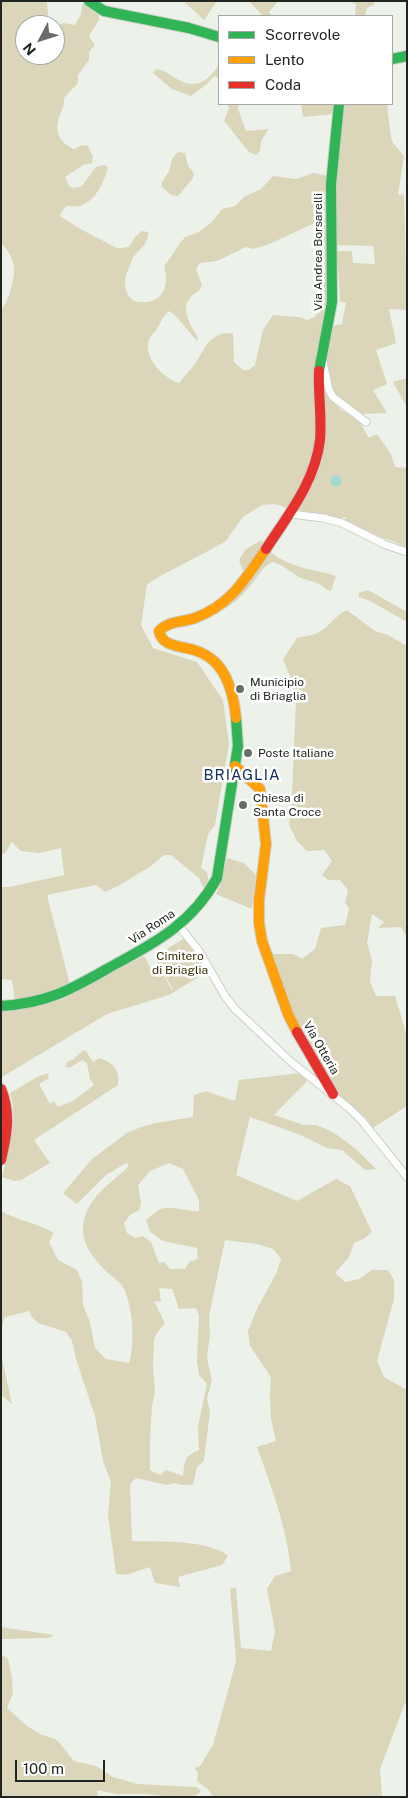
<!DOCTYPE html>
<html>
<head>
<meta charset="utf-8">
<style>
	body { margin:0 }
	#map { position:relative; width:408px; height:1798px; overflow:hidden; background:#ecf2ea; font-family:"Public Sans",sans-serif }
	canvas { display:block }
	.frame { position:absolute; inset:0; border:2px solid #20251f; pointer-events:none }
	.legend { position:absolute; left:218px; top:15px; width:175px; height:90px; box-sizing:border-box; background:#fff; border:1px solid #a6a8a5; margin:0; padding:6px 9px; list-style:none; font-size:15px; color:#20251f }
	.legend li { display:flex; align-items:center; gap:10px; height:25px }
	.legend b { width:25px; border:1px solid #a6a8a5 }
	.north { position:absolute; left:15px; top:15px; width:50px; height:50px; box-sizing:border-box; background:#fff; border:1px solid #a6a8a5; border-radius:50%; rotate:230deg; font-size:14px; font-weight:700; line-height:20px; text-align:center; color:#20251f }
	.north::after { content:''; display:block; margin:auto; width:18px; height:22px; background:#676d66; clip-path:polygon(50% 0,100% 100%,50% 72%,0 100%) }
	.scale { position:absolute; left:15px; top:1760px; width:90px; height:22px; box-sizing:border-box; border:2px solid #20251f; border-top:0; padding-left:6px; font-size:15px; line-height:18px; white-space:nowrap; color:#20251f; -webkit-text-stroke:4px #fff; paint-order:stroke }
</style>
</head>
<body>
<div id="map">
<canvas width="408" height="1798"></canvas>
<div class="frame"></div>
<ul class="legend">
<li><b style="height:6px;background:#30b455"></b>Scorrevole</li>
<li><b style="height:6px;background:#ff9f0a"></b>Lento</li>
<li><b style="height:6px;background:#e5322d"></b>Coda</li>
</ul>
<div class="north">N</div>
<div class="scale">100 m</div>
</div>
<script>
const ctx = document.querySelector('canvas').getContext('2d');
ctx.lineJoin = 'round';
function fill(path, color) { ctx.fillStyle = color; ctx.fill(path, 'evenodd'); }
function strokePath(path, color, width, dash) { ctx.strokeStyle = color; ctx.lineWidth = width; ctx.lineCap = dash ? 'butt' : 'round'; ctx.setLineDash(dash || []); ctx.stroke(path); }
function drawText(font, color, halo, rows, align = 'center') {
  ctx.font = font + ' "Public Sans",sans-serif'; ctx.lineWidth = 5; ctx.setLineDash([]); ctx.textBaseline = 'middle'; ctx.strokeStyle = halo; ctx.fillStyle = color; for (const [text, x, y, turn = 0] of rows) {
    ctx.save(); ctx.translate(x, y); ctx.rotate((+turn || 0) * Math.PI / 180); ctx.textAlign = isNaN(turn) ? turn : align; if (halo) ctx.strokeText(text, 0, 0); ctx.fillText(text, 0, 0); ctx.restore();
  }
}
fill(new Path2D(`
	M1 1H47L48 15 41 25H25V55H55V28L63 23 75 25 81 14 83 1 99 15V20L89 36 95 45 89 52V60L78 75V83L64 98C65 106 62 109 59 117 54 133 60 143 74 149L82 145 88 146 93 157 92 163 83 165 65 177 69 186 74 188 82 186 96 167 104 165 108 167C104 182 96 201 80 206 76 207 71 206 67 206L62 211 60 216 82 230 117 248H123L130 246 135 237 142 231 148 232C149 244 139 249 133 258 131 261 131 265 129 268 125 277 124 280 126 290 128 297 132 301 139 302 163 304 170 287 164 266 172 257 177 246 185 237 202 233 212 223 222 209L235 206 244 197 261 189 273 176 296 179 314 173 328 176 329 291 317 428 312 464 290 509 275 504 262 505 243 517 225 542 164 574 147 584 141 625 153 648 197 662 223 700 229 744 215 825 208 834 201 868 207 872 209 883 205 891 199 878 171 855H164L151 866 118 886 105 892 96 885 47 895 70 985 48 994 15 1001 12 980 1 979V887H9L64 875 61 848 39 853 21 851 12 842 5 853 1 855V310C8 304 15 278 14 268 13 259 8 249 1 243V37C4 25 1 13 1 1ZM323 219 325 271 322 277 320 312 314 317 307 320 299 317 273 315 263 330 255 365 249 370H243L234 362 233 333C211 332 207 344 197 361 192 369 185 375 179 383 164 378 146 361 148 343 149 338 153 334 156 330 161 323 162 317 169 311L175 315 197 341 198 338C189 322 176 303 199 291L202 285 196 269 200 263 217 261 246 247 253 249 267 245Z
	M183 1H217L204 20Z
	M249 1H278L269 12 272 16H263Z
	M348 1H375L374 5 367 8 365 16H355L356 4Z
	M219 64V78L214 76 207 84 191 96 172 89 153 73 156 69C166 70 172 77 181 81 198 90 211 78 219 64Z
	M227 104H239L238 109 246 131 268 129 261 142 260 151 256 155 249 152 224 121 229 108Z
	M301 104H334L333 114 303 117Z
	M345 104H387L391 138 393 143 404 156 398 195 404 194 407 310 389 309 396 343 376 350 387 384 373 390 387 413 360 414 336 395 333 390 326 358 334 326 342 324 346 303 340 302 338 267 335 265V251H352L353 263 375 264 373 246 336 245V179Z
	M178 152 185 153 188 166 194 173 193 178 178 196 171 195 162 187V182L169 171 172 159Z
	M323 377 330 399 340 409 359 421 369 438 377 434 391 454 395 467 407 468V547L345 523 346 517 336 519 305 513 298 509 311 485Z
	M407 378V407L393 382Z
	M260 541 266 543 245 575 239 560 246 549Z
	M270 551C288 568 314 569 336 576L331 591C326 590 325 588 321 585 315 581 308 581 301 578 291 573 284 565 273 562 263 566 260 573 254 581 244 594 231 608 215 613Z
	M368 590 407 612V622L370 601 359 597V593Z
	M347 610 375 631 388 635 407 646V938L401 927 378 928 384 922 372 914 367 943 372 960 370 981 376 996H395L407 1036V1106L373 1128 365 1117 337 1094 303 1037 290 1010 271 954H293L302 959 315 949 321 928 345 925 349 909 345 902 348 890 340 880H328L322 875 332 861 324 850 307 851 297 841 289 825 292 793 296 700 290 676 283 659 297 638C303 636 311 636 317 633 329 628 335 615 347 610Z
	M227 858 244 863 256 875 252 909 216 894 221 883Z
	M185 938 196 952 207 972 169 995 107 1014 2 1077 1 1012 22 1010 61 1000 144 956 155 976 162 972 172 990 173 989 154 957Z
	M83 1050 86 1051 93 1062 99 1058C114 1063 120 1070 118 1085L34 1140 50 1163 21 1180 14 1181 2 1177C9 1151 19 1119 10 1093L39 1076 49 1073 48 1079 39 1084 50 1104 54 1101 58 1107 73 1101 94 1085 90 1079 87 1063 82 1060 71 1067 66 1068 67 1062 74 1059Z
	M300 1073 308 1080 274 1115 304 1125H316L333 1132 356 1149 376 1169 365 1170 342 1150 327 1148 298 1134 250 1117 236 1175 297 1201 336 1179 350 1186 372 1232 365 1238 354 1243 349 1257 335 1273 345 1282 359 1279 372 1270H388L394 1280V1299L377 1361 384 1377 407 1390V1703H405L380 1769 382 1797H213L209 1790 197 1781 198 1773 195 1768 200 1766 213 1745 236 1661 230 1589 236 1587 241 1648 271 1651 275 1631 267 1589 275 1576 291 1571C287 1527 272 1489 257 1447L276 1441 271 1419 270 1395 271 1377 250 1346 248 1331 258 1307 277 1272 281 1259 273 1249 257 1244 225 1240 209 1316 210 1333 207 1358 212 1381 207 1398 210 1411 204 1461 197 1467 193 1485H182L174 1483 167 1485 136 1478 130 1484 132 1541C157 1542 209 1539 228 1556L222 1565 178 1577 180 1587 155 1583 150 1567 126 1575 116 1574 108 1515 111 1482 103 1461 95 1416 76 1359 72 1341 66 1332 38 1323 32 1317 29 1311 6 1317 4 1319 1 1333V1211C19 1221 37 1223 54 1233L49 1242 58 1260 77 1270 82 1282 83 1305 90 1322 95 1348 106 1359 129 1363C135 1342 133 1306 123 1287 120 1281 112 1277 106 1271 87 1252 75 1234 89 1207 98 1190 116 1179 129 1166L126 1163 106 1175 77 1204 63 1193 92 1159 127 1133 141 1127 156 1123 193 1117 194 1095 206 1091 235 1101 239 1080ZM169 1163 183 1169 199 1200V1211C187 1212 169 1204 159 1210 155 1212 150 1217 146 1220L150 1232 163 1241 197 1248 198 1259 189 1262 185 1269H170L164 1262 159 1263 151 1242 143 1236 136 1238 127 1233 124 1223 130 1215 139 1210 141 1203 138 1185 150 1171ZM159 1288 172 1289 179 1309 196 1308 199 1315 197 1361 199 1375 207 1384 198 1426 199 1450C183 1457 185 1461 183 1476L166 1470 160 1475 150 1470V1438L152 1406 155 1392 153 1367 154 1342 155 1336 165 1323 154 1301 161 1302Z
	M1 1354 12 1404 1 1395Z
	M1 1627 54 1635 49 1638 1 1639Z
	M1 1654 8 1659 12 1678 13 1693 7 1708 27 1726 40 1734 57 1740 74 1761 96 1766 113 1777 137 1784 197 1787 201 1792 193 1797H175L145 1794H116L97 1790 98 1797H1Z`), '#dbd5ba');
fill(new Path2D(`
	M330.5 481a5.5 5.5 0 1 1 11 0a5.5 5.5 0 1 1-11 0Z`), '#a1d8d2');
const street = new Path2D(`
	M322 357 329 390 333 397 366 422
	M290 514 323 518 342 523 386 545 407 552
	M179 926 199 951 225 996 235 1009 290 1061 350 1109 362 1121 407 1177`);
const fast = new Path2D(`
	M89 1 104 11 189 28 219 37
	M392 59 407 56
	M319 371 332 302 331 184 339 104
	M1 1006C50 1003 73 988 114 965 157 942 193 922 217 878L238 746 236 718`);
const slow = new Path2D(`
	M236 718C234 698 229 675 214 661 208 656 201 652 194 650 181 646 162 647 159 631 170 620 181 623 195 618 231 605 245 579 266 549
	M235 766 260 789 266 844 259 900V923L262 941 288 1014 297 1032`);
const jam = new Path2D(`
	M266 549C288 515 315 482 320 440 322 418 318 394 319 371
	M297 1032 333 1094
	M1 1089C11 1113 7 1135 1 1160`);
strokePath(street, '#cacfc8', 9);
strokePath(fast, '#cacfc8', 12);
strokePath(slow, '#cacfc8', 12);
strokePath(jam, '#cacfc8', 12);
strokePath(street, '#fcfdfc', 7);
strokePath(fast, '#30b455', 10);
strokePath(slow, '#ff9f0a', 10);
strokePath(jam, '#e5322d', 10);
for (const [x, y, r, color] of [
	[240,689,5,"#676d66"],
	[248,753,5,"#676d66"],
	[243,805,5,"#676d66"]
]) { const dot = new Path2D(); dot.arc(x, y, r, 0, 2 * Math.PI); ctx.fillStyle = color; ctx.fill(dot); strokePath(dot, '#fff', 2); }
drawText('12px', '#20251f', '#fff', [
	["Via Andrea Borsarelli",318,252,-90],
	["Via Roma",152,927,-34],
	["Via Otteria",321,1048,60]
]);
drawText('12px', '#20251f', '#fff', [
	["Municipio",250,682],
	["di Briaglia",250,696],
	["Poste Italiane",258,753],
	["Chiesa di",253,798],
	["Santa Croce",253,812]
], 'left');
drawText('12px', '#3b2d00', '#fff', [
	["Cimitero",180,956],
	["di Briaglia",180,970]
]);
ctx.letterSpacing = '1px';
drawText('15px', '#162e64', '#fff', [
	["BRIAGLIA",242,775]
]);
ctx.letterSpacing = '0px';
</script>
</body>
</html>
